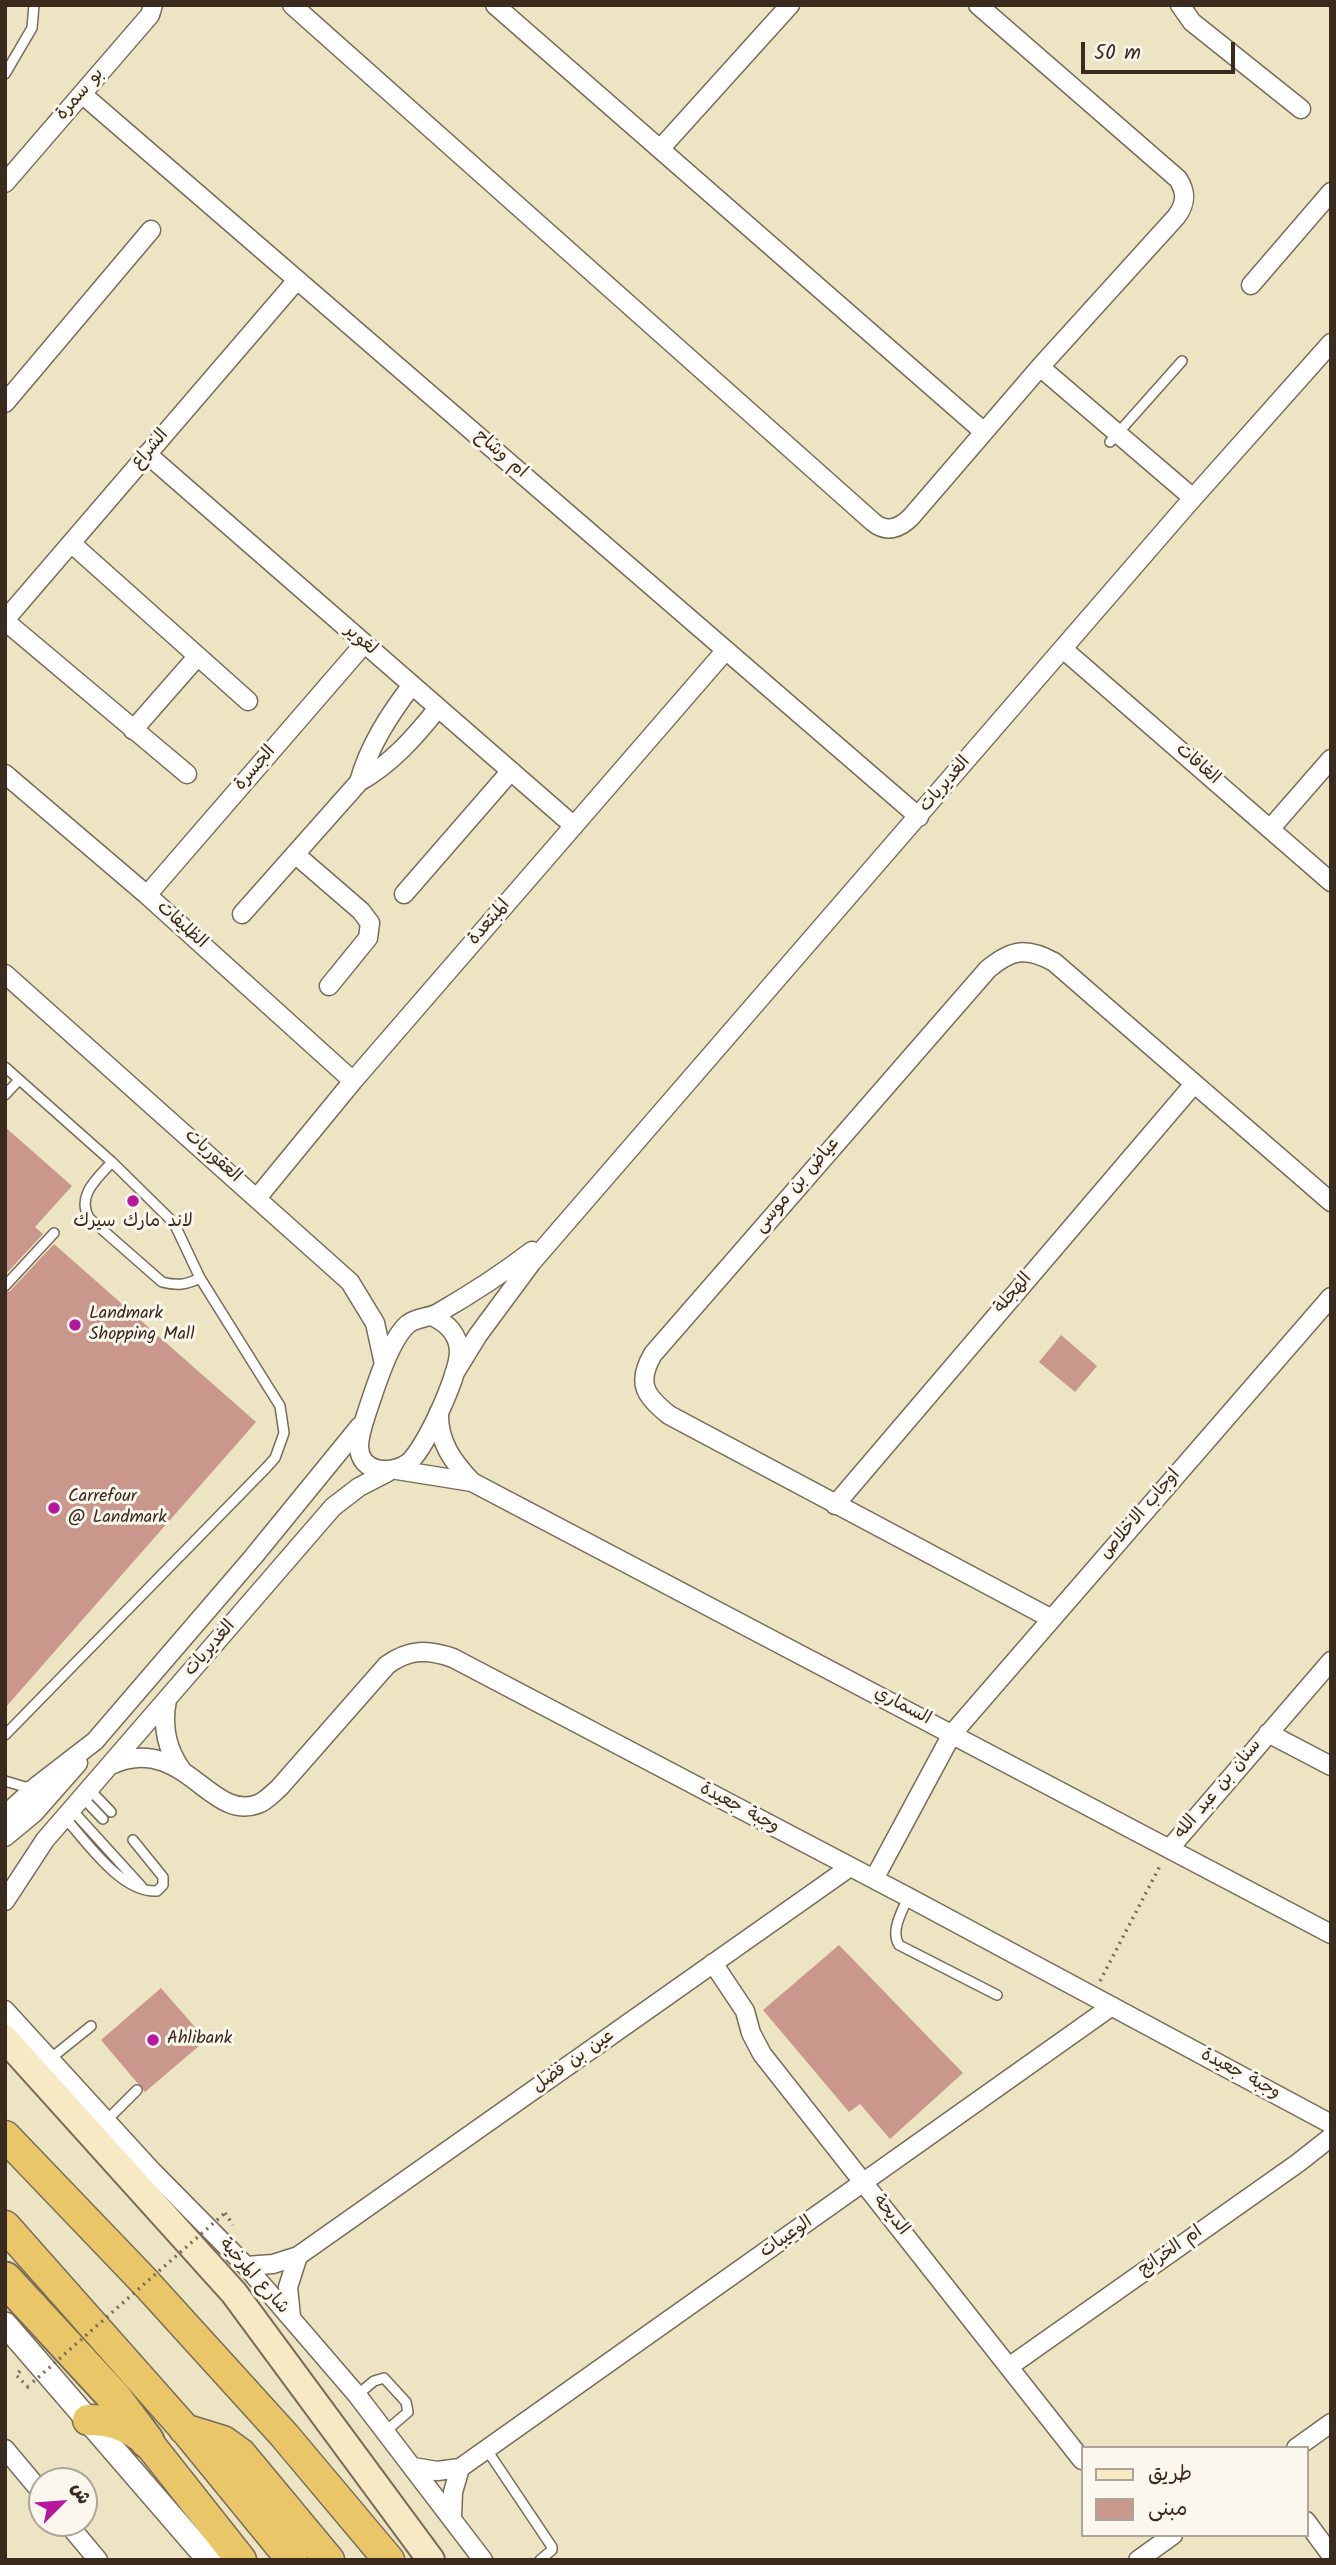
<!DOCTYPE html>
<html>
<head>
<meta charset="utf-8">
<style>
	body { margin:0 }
	#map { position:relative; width:1336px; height:2565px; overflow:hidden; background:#ede4c4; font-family:Kalam,"Playpen Sans Arabic",sans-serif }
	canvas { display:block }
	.frame { position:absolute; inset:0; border:7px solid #3b2a1e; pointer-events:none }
	.legend { position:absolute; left:1081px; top:2446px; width:228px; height:91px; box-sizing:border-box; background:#fbf7ec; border:2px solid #aea59a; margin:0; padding:9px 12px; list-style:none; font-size:21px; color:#3b2a1e }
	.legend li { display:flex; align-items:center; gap:14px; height:35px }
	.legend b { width:35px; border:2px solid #aea59a }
	.north { position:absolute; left:28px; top:2467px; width:70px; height:70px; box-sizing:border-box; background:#fbf7ec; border:2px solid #aea59a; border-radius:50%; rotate:65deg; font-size:19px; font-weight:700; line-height:28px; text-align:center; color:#3b2a1e }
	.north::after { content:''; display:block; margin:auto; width:24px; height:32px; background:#b5179e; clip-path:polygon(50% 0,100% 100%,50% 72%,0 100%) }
	.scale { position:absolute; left:1081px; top:42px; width:154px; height:32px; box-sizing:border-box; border:4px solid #3b2a1e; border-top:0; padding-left:9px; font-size:21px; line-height:24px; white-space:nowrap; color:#3b2a1e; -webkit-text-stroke:5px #fbf7ec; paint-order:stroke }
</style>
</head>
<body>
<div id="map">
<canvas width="1336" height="2565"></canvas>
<div class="frame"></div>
<ul class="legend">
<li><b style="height:9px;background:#f6e9c3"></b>طريق</li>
<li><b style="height:19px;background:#ca978c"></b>مبنى</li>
</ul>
<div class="north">ش</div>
<div class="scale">50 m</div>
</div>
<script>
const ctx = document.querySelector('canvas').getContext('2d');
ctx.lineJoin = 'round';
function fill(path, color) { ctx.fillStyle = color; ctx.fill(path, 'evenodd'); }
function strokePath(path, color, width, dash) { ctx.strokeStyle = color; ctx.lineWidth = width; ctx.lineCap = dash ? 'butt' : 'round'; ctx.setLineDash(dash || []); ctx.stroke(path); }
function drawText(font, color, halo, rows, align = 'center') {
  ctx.font = font + ' Kalam,"Playpen Sans Arabic",sans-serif'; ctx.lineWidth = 6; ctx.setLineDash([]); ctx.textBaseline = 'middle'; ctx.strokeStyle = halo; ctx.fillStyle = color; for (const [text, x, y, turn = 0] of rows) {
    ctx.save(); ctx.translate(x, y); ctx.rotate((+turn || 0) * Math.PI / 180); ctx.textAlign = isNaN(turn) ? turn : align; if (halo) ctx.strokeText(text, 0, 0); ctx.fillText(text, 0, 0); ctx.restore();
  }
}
fill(new Path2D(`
	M5 1127 72 1186 35 1227 43 1234 5 1275Z
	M54 1244 256 1422 5 1708V1293L10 1291Z
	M1061 1335 1097 1366 1075 1392 1039 1362Z
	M839 1945 963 2073 890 2139 860 2104 849 2112 763 2010Z
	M161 1988 206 2040 145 2092 101 2040Z`), '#ca978c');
const service = new Path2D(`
	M5 74 32 28 34 5
	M1110 442 1182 361
	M5 1067 112 1162 174 1223 200 1278 280 1406 284 1433 275 1458 266 1468 5 1735
	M5 1095 19 1080
	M112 1162C98 1178 76 1195 89 1218L162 1282C177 1286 186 1285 200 1278
	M5 1286 54 1233
	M5 1781 25 1787 33 1786
	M90 1790 111 1812
	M83 1798 103 1819
	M72 1810 142 1887
	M65 1818C87 1842 121 1893 157 1891L163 1885V1877L133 1840
	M908 1897C902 1912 890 1931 899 1945L997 1995
	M50 2059 91 2026
	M106 2121 137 2090
	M357 2395 374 2381 384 2378 406 2402 408 2412 386 2431
	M487 2450 552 2547V2550L540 2560`);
const minor = new Path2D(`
	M292 5 873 522C886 533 899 529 911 517L1040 367 1176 217C1186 204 1187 193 1178 179L978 5
	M495 5 984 432
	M1180 5 1192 22 1301 109
	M82 94 919 817
	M660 149 790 5
	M5 183 150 15 153 5
	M1251 285 1331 192
	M1040 367 1193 498
	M5 403 151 230
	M147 454 574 826
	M71 543 248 701
	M5 620 297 280
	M5 621 187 774
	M1063 649 1331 882
	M133 730 197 657
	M5 774 147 895 353 1081
	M359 782C369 746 389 715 412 685
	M1270 829 1331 759
	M295 854 361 911 370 923 368 938 329 986
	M404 894 510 772
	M147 895 364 644
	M242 914 359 782C391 764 415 737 438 708
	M5 974 350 1282 375 1323 384 1364
	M257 1198 353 1081 726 650
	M432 1316C447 1323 459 1335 459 1352 459 1374 425 1450 408 1463 391 1475 360 1473 359 1447 359 1437 363 1424 366 1415 374 1392 389 1340 408 1324 417 1317 429 1318 438 1313 471 1294 502 1274 532 1251
	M454 1374 478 1335 532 1262 1186 506 1331 343
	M439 1412C438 1442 453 1462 472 1482
	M397 1470 472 1482 1331 1934
	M835 1505 1194 1084
	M1052 1619 669 1415C645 1396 636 1383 653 1354L988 969C1012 949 1027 947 1054 962L1331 1202
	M167 1700C162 1725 166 1748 181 1769
	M1268 1733 1331 1766
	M111 1765C183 1732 210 1823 258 1804 266 1801 272 1794 279 1788L387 1665C409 1649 428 1649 453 1658L908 1897 1331 2124
	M5 1815 38 1785 95 1741 254 1556 360 1426
	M5 1837 34 1813 78 1763
	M1170 1848 1331 1661
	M874 1879 952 1734 1331 1297
	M5 1901 45 1840 333 1507 359 1487 388 1472
	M713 1963 745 2011 751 2033 762 2054 1082 2460
	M5 2010 153 2172 246 2266 357 2395 483 2560
	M246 2266 273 2264 298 2256 850 1867
	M291 2317 288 2287 298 2256
	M1010 2366 1298 2163 1331 2137
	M1296 2448 1331 2423
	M5 2449 42 2493
	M413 2467 437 2471 460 2468 1112 2006
	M452 2517 453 2492 460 2468
	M1306 2521 1331 2555
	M67 2523 98 2560
	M1138 2560 1173 2535`);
const tertiary = new Path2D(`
	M5 2324 209 2560`);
const secondary = new Path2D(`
	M5 2039 234 2293 431 2560`);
const trunk = new Path2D(`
	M5 2136 146 2283 284 2435 389 2560
	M5 2226 184 2428 292 2560
	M88 2420C113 2420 128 2426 147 2441L241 2560
	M184 2429 223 2441 241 2454 329 2560`);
const motorway = new Path2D(`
	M5 2279 114 2397 147 2441`);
strokePath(service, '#796b58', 12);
strokePath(minor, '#796b58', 21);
strokePath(tertiary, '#796b58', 26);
strokePath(secondary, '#796b58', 30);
strokePath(trunk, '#796b58', 33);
strokePath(motorway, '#796b58', 37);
strokePath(new Path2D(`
	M1100 1981 1161 1864
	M225 2213 233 2225
	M20 2371 16 2375 28 2387 31 2384`), '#796b58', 3.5, [2, 5]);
strokePath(service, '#fff', 9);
strokePath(minor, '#fff', 18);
strokePath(tertiary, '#fff', 23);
strokePath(secondary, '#f6e9c3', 26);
strokePath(trunk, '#e9c769', 30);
strokePath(motorway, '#e9c769', 33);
strokePath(new Path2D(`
	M33 2382 225 2213`), '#796b58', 3.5, [2, 5]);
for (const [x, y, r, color] of [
	[133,1201,7,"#b5179e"],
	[75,1325,7,"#b5179e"],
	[54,1508,7,"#b5179e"],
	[153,2040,7,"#b5179e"]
]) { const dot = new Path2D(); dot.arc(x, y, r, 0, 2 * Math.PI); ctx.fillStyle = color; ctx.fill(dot); strokePath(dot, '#fbf7ec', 2.5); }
drawText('18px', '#3b2a1e', '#fbf7ec', [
	["بو سمرة",81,95,-49],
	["الشراع",151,450,-49],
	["ام وشاح",500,455,41],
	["لغوير",360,641,41],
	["الغافات",1197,765,41],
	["الجسرة",256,769,-49],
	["الغديريات",946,785,-49],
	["المبتعدة",490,923,-49],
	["الظليفات",181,926,42],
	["العقوريات",212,1157,42],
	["عياض بن موسى",798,1186,-49],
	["الهجلة",1014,1294,-49],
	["اوجاب الاخلاص",1141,1515,-49],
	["الغديريات",211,1649,-49],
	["السماري",902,1707,28],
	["سنان بن عبد الله",1219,1790,-50],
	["وجبة جعيدة",739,1809,28],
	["عين بن فضل",574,2062,-35],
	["وجبة جعيدة",1240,2075,28],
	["الديحة",890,2216,51],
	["الوعيبات",787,2238,-35],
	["ام الخرانج",1171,2252,-35],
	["شارع المرخية",253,2277,48]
]);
drawText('18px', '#3b2a1e', '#fbf7ec', [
	["لاند مارك سيرك",133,1223,"center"],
	["Landmark",89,1315],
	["Shopping Mall",89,1336],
	["Carrefour",68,1498],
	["@ Landmark",68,1519],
	["Ahlibank",167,2040]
], 'left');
</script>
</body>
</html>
